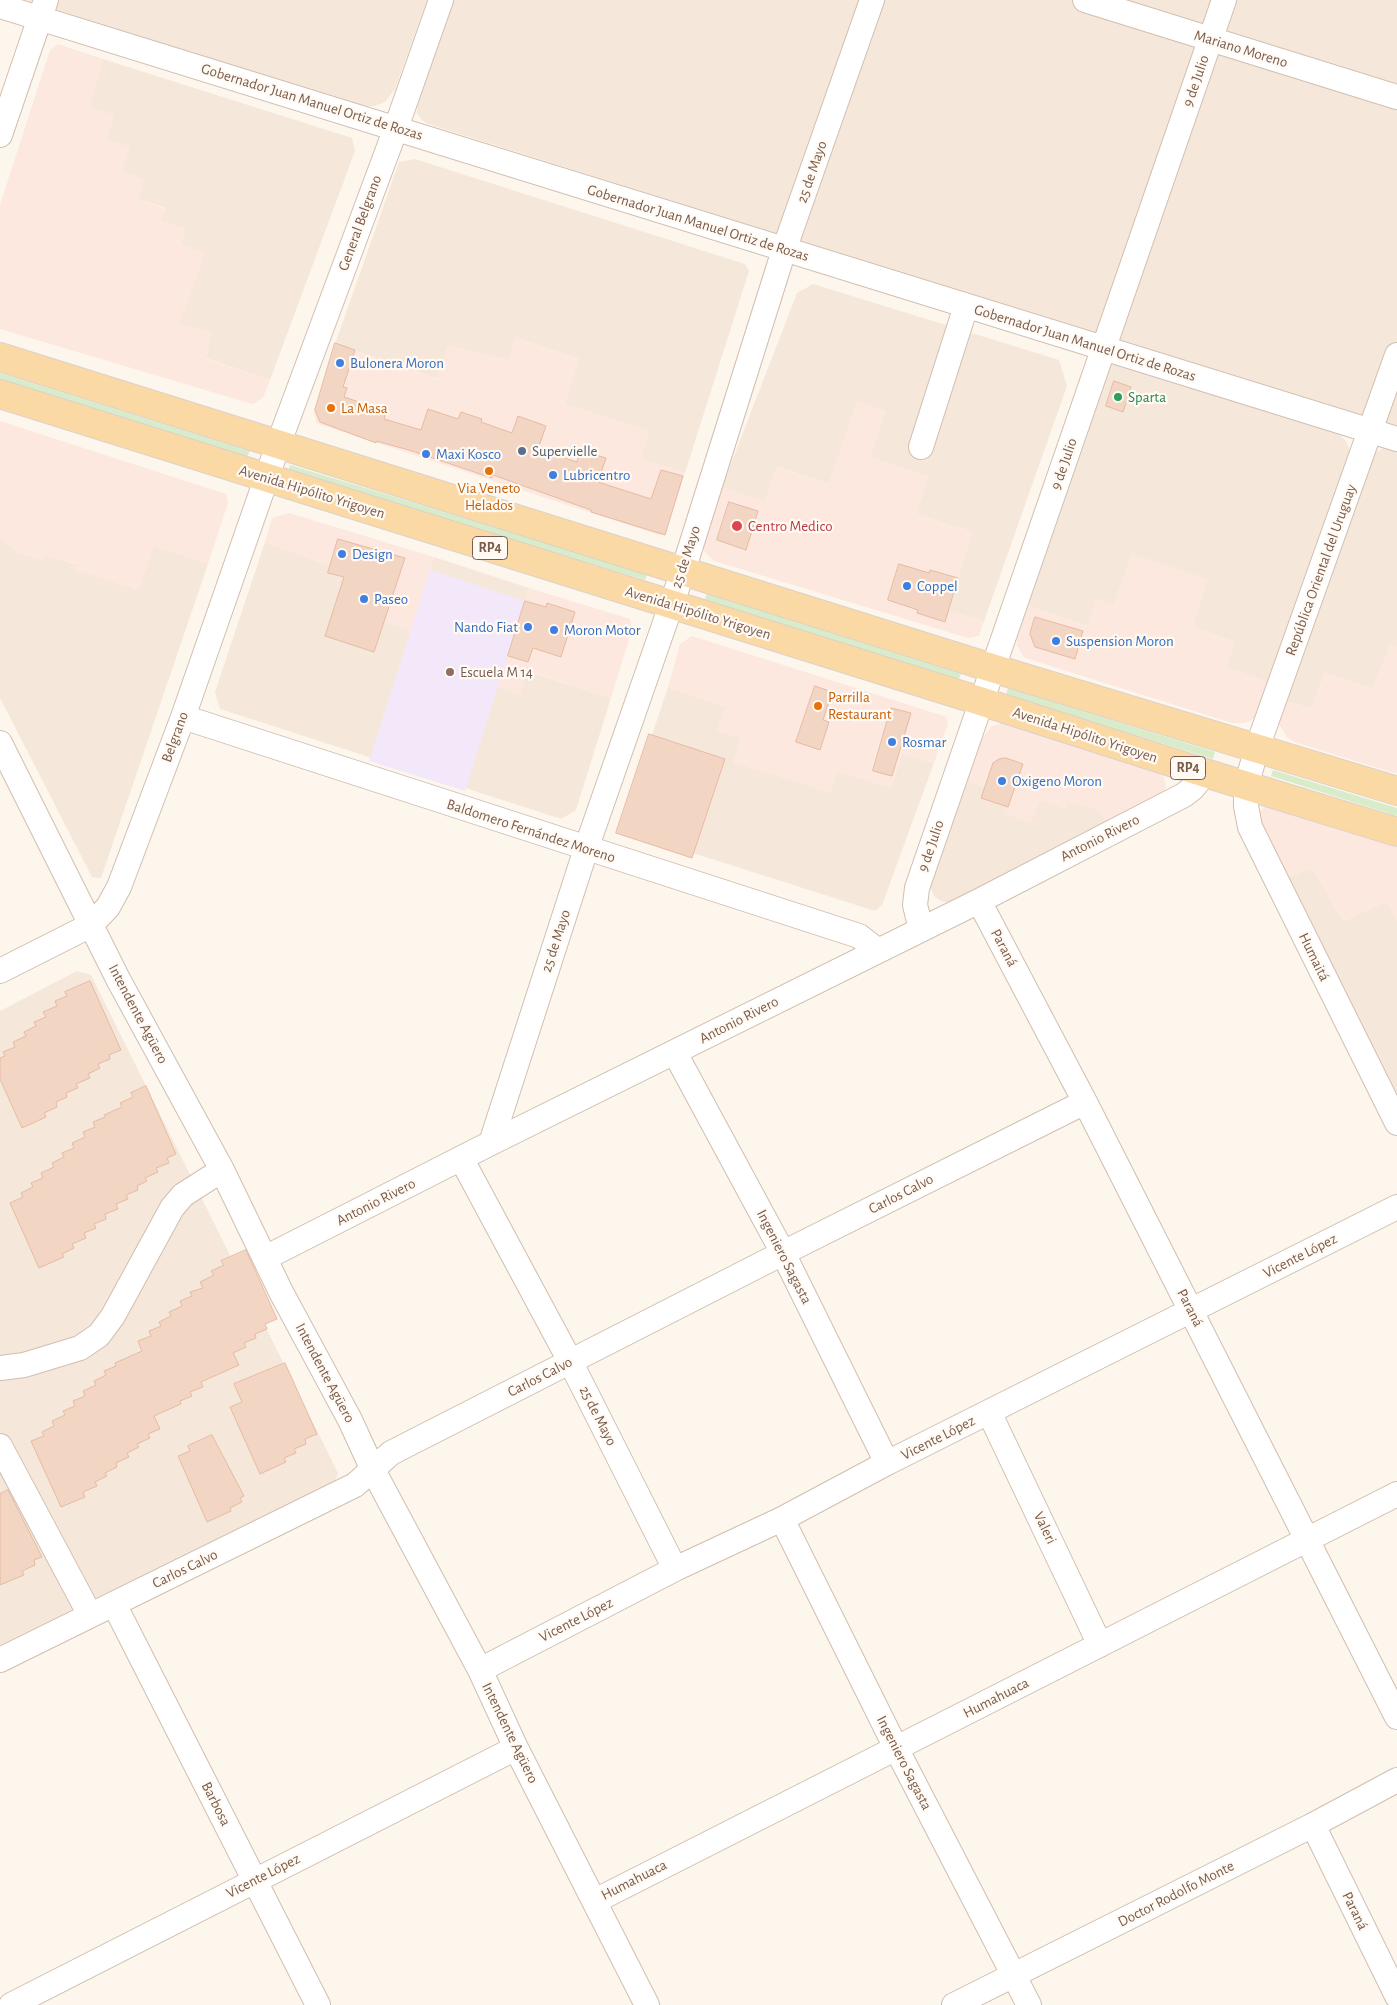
<!DOCTYPE html>
<html>
<head>
<meta charset="utf-8">
<style>
	body { margin:0 }
	canvas { display:block; background:#fdf6ec }
</style>
</head>
<body>
<canvas width="1397" height="2005"></canvas>
<script>
const ctx = document.querySelector('canvas').getContext('2d');
ctx.lineJoin = 'round';
function fill(path, color) { ctx.fillStyle = color; ctx.fill(path, 'evenodd'); }
function strokePath(path, color, width, dash) { ctx.strokeStyle = color; ctx.lineWidth = width; ctx.lineCap = dash ? 'butt' : 'round'; ctx.setLineDash(dash || []); ctx.stroke(path); }
function drawText(font, color, halo, rows, align = 'center') {
  ctx.font = font + ' "Alegreya Sans",sans-serif'; ctx.lineWidth = 4.5; ctx.setLineDash([]); ctx.textBaseline = 'middle'; ctx.strokeStyle = halo; ctx.fillStyle = color; for (const [text, x, y, turn = 0] of rows) {
    ctx.save(); ctx.translate(x, y); ctx.rotate((+turn || 0) * Math.PI / 180); ctx.textAlign = isNaN(turn) ? turn : align; if (halo) ctx.strokeText(text, 0, 0); ctx.fillText(text, 0, 0); ctx.restore();
  }
}
fill(new Path2D(`
	M27 0H427L395 89 385 102 375 106H357Z
	M454 0H1397V429L428 124 422 120 417 114V106Z
	M103 59 352 138 355 151 270 380 205 358 180 323 181 244 161 220 165 208 138 199 89 106Z
	M415 159 745 264 749 271 685 473 640 459 649 431 564 404 579 359 516 338 509 360 448 346 438 379 335 344 399 162Z
	M813 284 1059 360 1067 386 984 621 948 611 972 532 916 514 928 477 870 457 885 411 857 402 829 484 777 467 765 502 722 487 797 293Z
	M1116 363 1334 430 1346 441 1349 448 1350 459 1270 683 1226 667 1235 642 1193 627 1132 554 1114 605 1087 626 1028 606 1106 373 1109 366Z
	M1386 447 1397 449V647L1390 645 1373 689 1325 673 1312 709 1283 700 1372 454Z
	M0 538 17 552 43 560 45 555 76 564 74 568 138 590 154 545 208 564 101 878 92 877 0 698Z
	M265 542 330 566 344 577 374 652 384 621 410 631 434 557 529 588 525 601 527 671 611 698 576 810 561 819 220 709 215 692Z
	M668 687 725 706 741 738 734 762 830 792 837 771 891 787 902 754 934 763 882 905 875 911 627 832 623 822Z
	M967 780 1008 796 1031 822 1040 800 1065 808 1068 801 1099 810 1108 825 950 903 941 901 934 896 929 884Z
	M1312 867 1343 921 1387 901 1397 921V1104L1286 878Z
	M77 971 91 975 338 1473 335 1482 0 1650V1011Z`), '#f5e8da');
fill(new Path2D(`
	M58 44 103 59 89 106 114 115 107 139 130 147 122 171 144 179 138 199 165 209 161 220 186 229 181 244 205 253 180 323 212 333 206 359 270 380 263 398 252 404 0 329V205L50 50Z
	M516 338 579 359 565 404 649 431 640 459 685 473 667 528 659 535 316 423 314 411 335 344 437 379 448 346 509 360Z
	M857 401 885 411 870 457 928 477 916 514 972 532 948 611 984 621 979 636 968 638 714 561 704 551V541L722 487 765 502 776 467 829 484Z
	M0 421 226 494 228 503 208 564 154 546 138 590 74 569 75 563 46 556 43 560 17 552 0 538Z
	M289 513 434 557 411 632 384 621 374 652 325 636 344 577 329 573 330 566 265 542 272 518Z
	M1132 554 1208 579 1193 627 1235 642 1226 667 1270 683 1258 714 1252 720 1244 723H1232L1025 658 1021 653 1017 645V636L1028 606 1087 626 1096 599 1114 605Z
	M529 588 630 619 632 630 611 698 528 671 520 695 498 687Z
	M692 636 947 717 948 724 934 763 902 754 891 787 837 771 830 793 734 762 741 738 717 731 725 706 668 687 680 644Z
	M1390 645 1397 647V774L1294 742 1287 737 1278 723 1283 700 1312 709 1325 673 1373 689Z
	M1002 723 1158 772 1164 778 1166 786 1165 791 1159 800 1108 825 1099 810 1068 801 1065 808 1040 800 1031 823 1004 814 1008 796 967 780 980 741 992 726Z
	M1270 805 1397 844V921L1387 901 1343 921 1312 867 1286 878 1257 828 1258 814 1265 806Z`), '#fde8e0');
fill(new Path2D(`
	M430 570 525 601 465 791 369 761Z`), '#f3e8fa');
fill(new Path2D(`
	M0 373 250 451 247 457 0 380Z
	M290 465 647 574 645 580 288 472Z
	M707 594 961 674 958 681 704 600Z
	M1008 688 1215 752 1213 759 1006 695Z
	M1273 770 1397 808V816L1271 776Z`), '#d8ecc9');
const building = new Path2D(`
	M335 343 355 350 343 387 347 388 344 397 386 411 384 419 421 430 428 409 458 419 461 412 482 419 481 422 512 433 518 416 546 426 538 449 577 462 580 450 606 458 598 482 651 499 661 470 683 476 665 535 591 512V510L493 475 492 478 409 450 376 441V443L320 422 315 410Z
	M1114 381 1131 387 1123 412 1106 406Z
	M729 502 758 511 746 550 717 540Z
	M338 539 405 558 374 652 325 636 344 577 328 573Z
	M899 564 929 573 930 570 958 578 945 622 917 613 918 610 888 600Z
	M525 601 546 607 547 603 575 612 561 657 533 648 528 662 508 656Z
	M1035 617 1083 631 1075 659 1035 647 1030 634Z
	M815 686 832 692 823 720 829 722 820 750 796 742Z
	M891 708 911 713 892 776 873 771Z
	M649 734 725 759 692 858 616 833Z
	M1006 758 1023 764 1008 807 981 798 993 763 999 759Z
	M90 981 121 1050 109 1055 110 1059 98 1064 100 1068 88 1074 90 1078 76 1084 78 1088 66 1093 67 1097 56 1102 57 1107 44 1113 46 1117 22 1128 0 1079V1058L5 1056 3 1052 15 1047 13 1042 26 1036 24 1032 36 1026 34 1022 46 1017 43 1012 57 1006 55 1001 67 996 65 992Z
	M146 1086 176 1154 167 1158 169 1163 156 1168 158 1172 145 1178 147 1181 137 1186 138 1190 126 1195 128 1199 116 1204 118 1209 105 1214 106 1219 94 1224 96 1228 84 1233 86 1238 72 1244 74 1248 62 1254 64 1257 39 1268 10 1203 23 1197 21 1193 33 1187 31 1183 43 1178 41 1173 54 1167 52 1163 64 1157 62 1153 74 1148 72 1143 85 1137 83 1132 95 1127 93 1122 105 1117 104 1115 122 1107 120 1103 133 1097 131 1093Z
	M246 1250 277 1319 265 1324 267 1329 255 1334 256 1338 244 1343 246 1347 233 1353 239 1365 201 1382 203 1387 190 1392 192 1396 180 1401 181 1404 154 1416 160 1429 148 1434 150 1438 137 1444 139 1447 127 1453 129 1457 116 1463 117 1467 105 1473 107 1476 95 1482 97 1486 83 1492 85 1497 61 1507 31 1441 44 1436 42 1432 54 1426 52 1421 65 1415 63 1411 75 1406 73 1401 85 1396 83 1391 96 1385 94 1381 106 1375 104 1371 116 1366 115 1363 142 1351 138 1341 151 1336 149 1331 161 1326 159 1322 171 1316 169 1312 182 1306 180 1301 192 1296 190 1292 203 1288 200 1282 214 1275 211 1271 224 1265 221 1261Z
	M285 1363 317 1434 305 1439 306 1444 294 1449 296 1453 284 1458 286 1462 260 1474 230 1407 242 1402 234 1384Z
	M212 1435 244 1496 240 1498 242 1502 230 1508 231 1511 207 1522 178 1456 190 1451 188 1446Z
	M8 1490 42 1557 34 1560 35 1565 22 1571 24 1575 0 1585V1494Z`);
fill(building, '#f3d5c3');
strokePath(building, '#e6bba3', 1);
const minor = new Path2D(`
	M1085 0 1397 97
	M0 6 1397 439
	M0 135 46 0
	M1397 355 1257 748 1246 786V806L1250 827 1397 1123
	M921 447 966 306
	M183 717 859 936 877 950
	M0 743 118 979 222 1170 281 1292 350 1420 373 1470 480 1670 516 1748 647 2005
	M979 901 1085 1102 1397 1717
	M921 929 915 905 917 888 1224 0
	M0 971 91 925 108 907 119 887 183 717 278 445 396 128 441 0
	M675 1053 783 1253 887 1463
	M491 1143 586 849 683 571 784 250 872 0
	M461 1158 570 1361 675 1569
	M265 1258 491 1143 979 901 1184 795 1193 788 1205 773
	M0 1368 24 1365 80 1348 99 1335 113 1316 172 1208 183 1195 222 1170
	M989 1412 1100 1645
	M0 1446 90 1615
	M782 1519 896 1748 1029 2005
	M114 1604 318 2005
	M0 1660 355 1485 391 1453 783 1253 1085 1102
	M480 1670 675 1569 782 1519 887 1463 1397 1207
	M1313 1825 1397 1996
	M595 1901 1397 1494
	M11 2005 516 1748
	M954 2005 1313 1825 1397 1780`);
const major = new Path2D(`
	M0 357 992 668 1397 791
	M0 394 980 701 1205 773 1397 832`);
strokePath(minor, '#d1beb0', 26);
strokePath(major, '#dad1cd', 30);
strokePath(minor, '#fff', 24);
strokePath(major, '#fbd9a5', 28);
for (const [x, y, r, color] of [
	[340,363,5,"#3f7fe0"],
	[1118,397,5,"#2e9e5b"],
	[331,408,5,"#e8710a"],
	[522,451,5,"#5c6f8a"],
	[426,454,5,"#3f7fe0"],
	[489,471,5,"#e8710a"],
	[553,475,5,"#3f7fe0"],
	[737,526,6,"#e0444e"],
	[342,554,5,"#3f7fe0"],
	[907,586,5,"#3f7fe0"],
	[364,599,5,"#3f7fe0"],
	[528,627,5,"#3f7fe0"],
	[554,630,5,"#3f7fe0"],
	[1056,641,5,"#3f7fe0"],
	[450,672,5,"#8d6e63"],
	[818,706,5,"#e8710a"],
	[892,742,5,"#3f7fe0"],
	[1002,781,5,"#3f7fe0"]
]) { const dot = new Path2D(); dot.arc(x, y, r, 0, 2 * Math.PI); ctx.fillStyle = color; ctx.fill(dot); strokePath(dot, '#fffaf3', 2); }
for (const [x, y, w] of [
	[490,548,35],
	[1188,768,35]
]) { const box = new Path2D(); box.roundRect(x - w / 2, y - 11.5, w, 23, 4); ctx.fillStyle = '#fffaf3'; ctx.fill(box); strokePath(box, '#7a5c4d', 1); }
drawText('bold 14px', '#7a5c4d', null, [
	["RP4",490,548],
	["RP4",1188,768]
]);
drawText('15px', '#7a5c4d', '#fffaf3', [
	["Mariano Moreno",1241,49,17],
	["9 de Julio",1196,81,-71],
	["Gobernador Juan Manuel Ortiz de Rozas",312,102,17],
	["25 de Mayo",812,172,-71],
	["General Belgrano",360,223,-70],
	["Gobernador Juan Manuel Ortiz de Rozas",698,223,17],
	["Gobernador Juan Manuel Ortiz de Rozas",1085,343,17],
	["9 de Julio",1064,464,-71],
	["Avenida Hipólito Yrigoyen",312,492,17],
	["25 de Mayo",686,557,-72],
	["República Oriental del Uruguay",1321,570,-70],
	["Avenida Hipólito Yrigoyen",698,613,17],
	["Avenida Hipólito Yrigoyen",1085,735,18],
	["Belgrano",175,737,-70],
	["Baldomero Fernández Moreno",531,831,18],
	["Antonio Rivero",1100,838,-27],
	["9 de Julio",931,846,-71],
	["25 de Mayo",556,941,-72],
	["Paraná",1004,948,62],
	["Humaitá",1314,957,64],
	["Intendente Agüero",138,1014,62],
	["Antonio Rivero",739,1020,-27],
	["Carlos Calvo",901,1194,-27],
	["Antonio Rivero",376,1202,-27],
	["Vicente López",1300,1256,-27],
	["Ingeniero Sagasta",784,1257,63],
	["Paraná",1190,1308,63],
	["Intendente Agüero",325,1373,62],
	["Carlos Calvo",540,1377,-27],
	["25 de Mayo",598,1416,63],
	["Vicente López",938,1438,-27],
	["Valeri",1045,1528,64],
	["Carlos Calvo",185,1569,-26],
	["Vicente López",576,1620,-27],
	["Humahuaca",996,1698,-27],
	["Intendente Agüero",510,1733,64],
	["Ingeniero Sagasta",904,1763,63],
	["Barbosa",216,1804,63],
	["Vicente López",263,1876,-27],
	["Humahuaca",634,1880,-27],
	["Doctor Rodolfo Monte",1176,1894,-27],
	["Paraná",1355,1911,64]
]);
drawText('15px', '#366cbe', '#fffaf3', [
	["Bulonera Moron",350,363],
	["Maxi Kosco",436,454],
	["Lubricentro",563,475],
	["Design",352,554],
	["Coppel",917,586],
	["Paseo",374,599],
	["Nando Fiat",518,627,"right"],
	["Moron Motor",564,630],
	["Suspension Moron",1066,641],
	["Rosmar",902,742],
	["Oxigeno Moron",1012,781]
], 'left');
drawText('15px', '#27864d', '#fffaf3', [
	["Sparta",1128,397]
], 'left');
drawText('15px', '#c56008', '#fffaf3', [
	["La Masa",341,408],
	["Via Veneto",489,488,"center"],
	["Helados",489,505,"center"],
	["Parrilla",828,697],
	["Restaurant",828,714]
], 'left');
drawText('15px', '#4e5e75', '#fffaf3', [
	["Supervielle",532,451]
], 'left');
drawText('15px', '#be3a42', '#fffaf3', [
	["Centro Medico",748,526]
], 'left');
drawText('15px', '#785e54', '#fffaf3', [
	["Escuela M 14",460,672]
], 'left');
</script>
</body>
</html>
